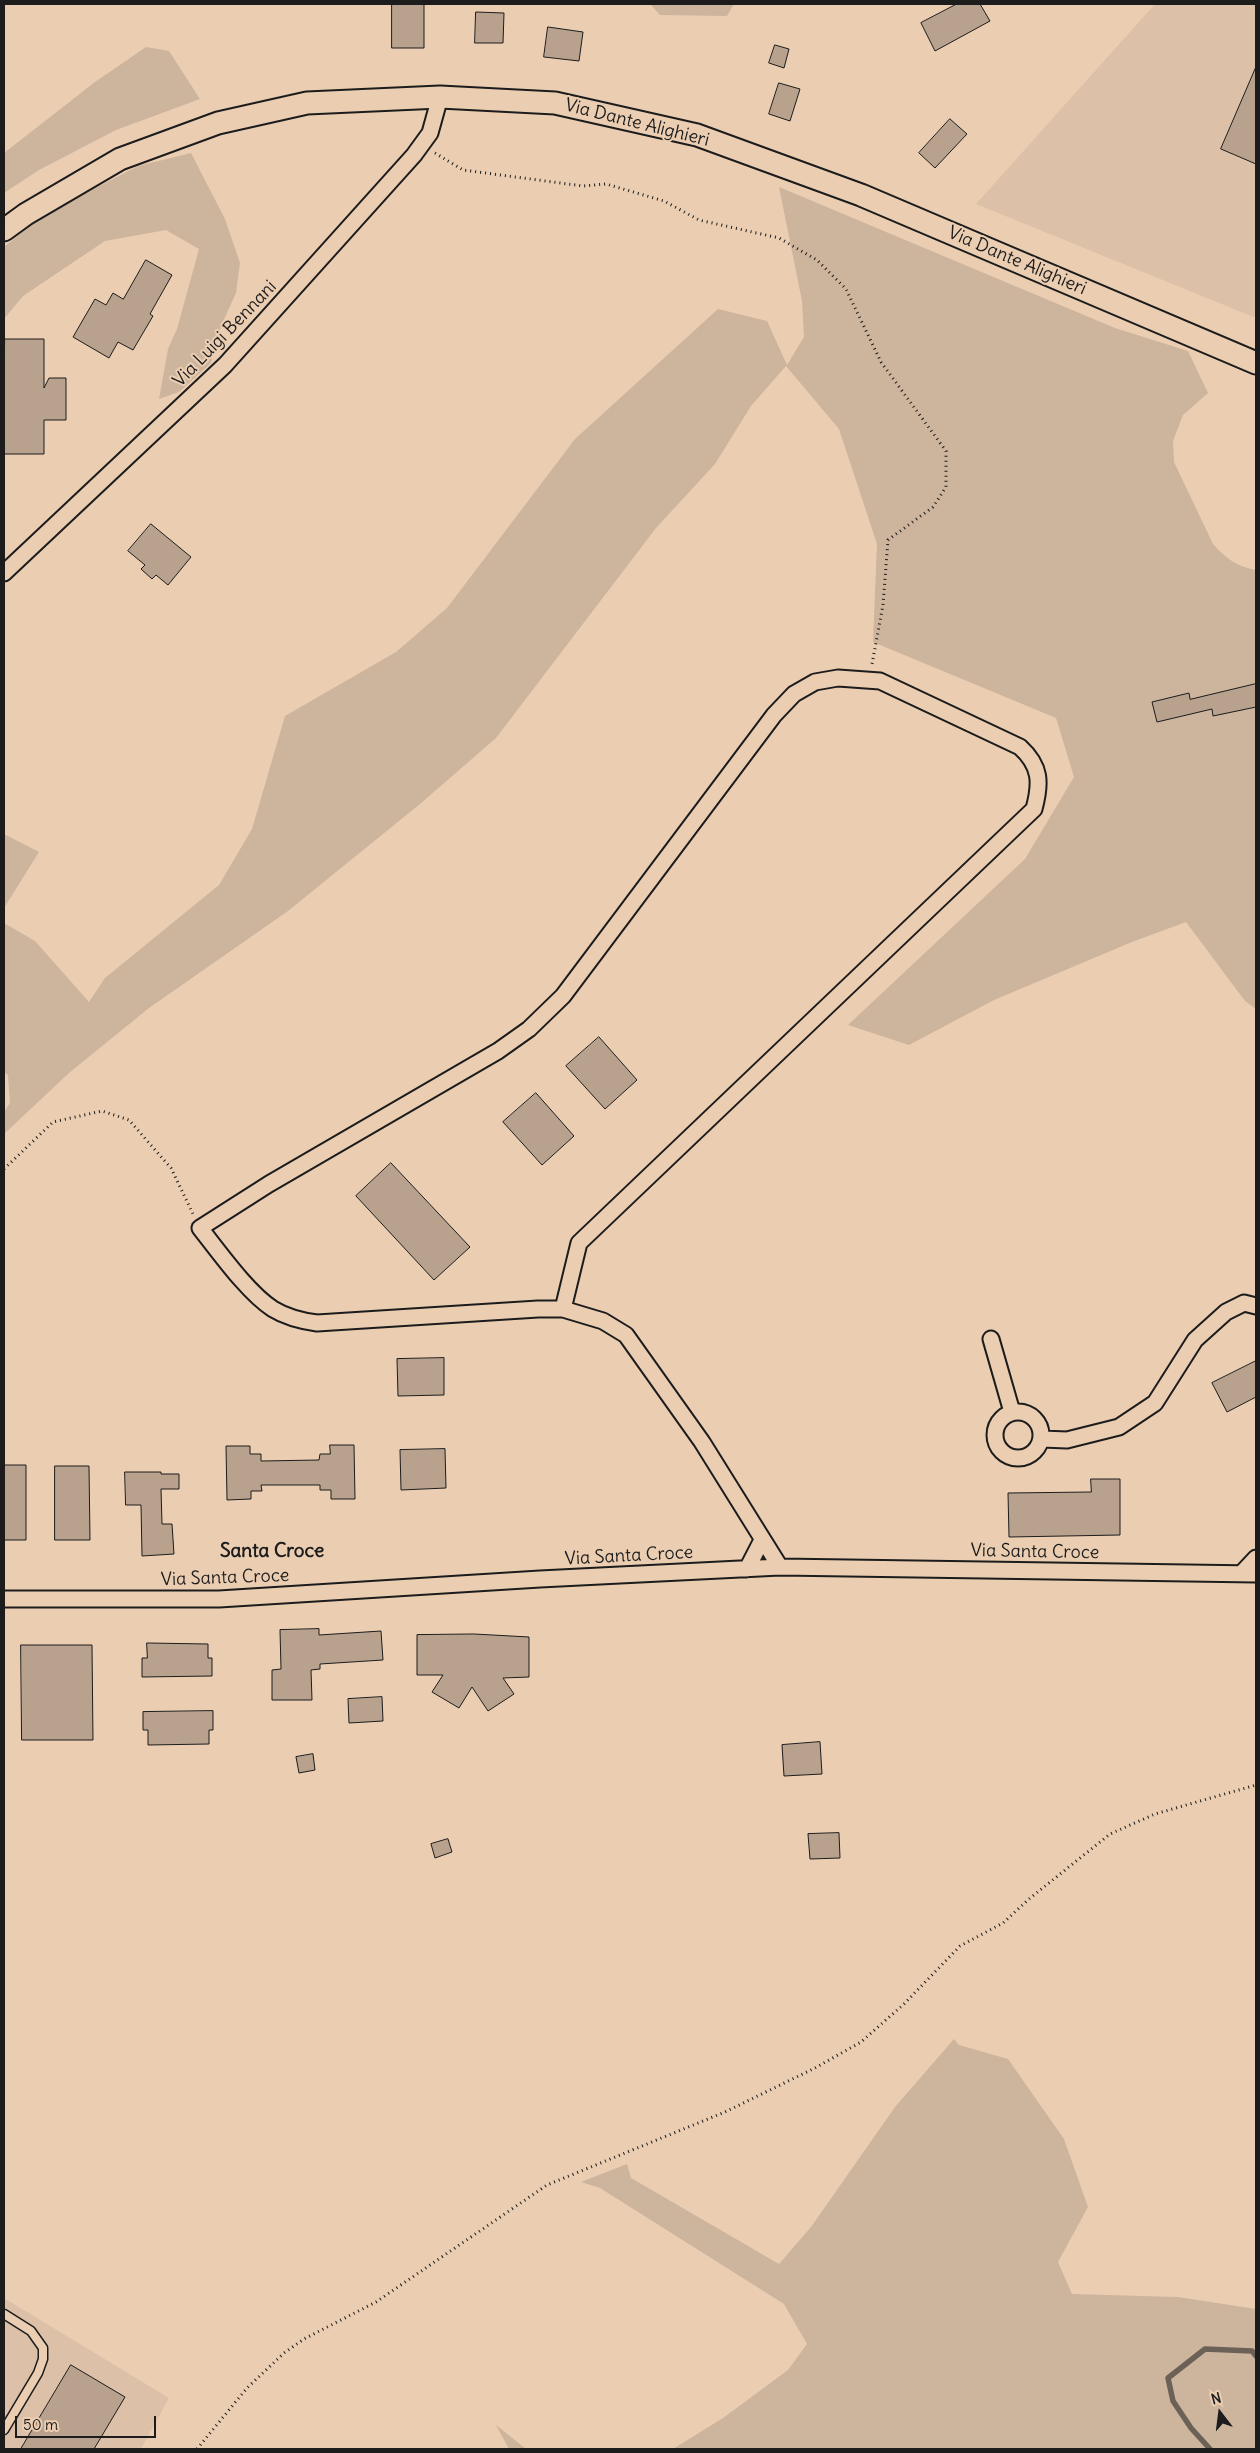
<!DOCTYPE html>
<html>
<head>
<meta charset="utf-8">
<style>
	body { margin:0 }
	#map { position:relative; width:1260px; height:2453px; overflow:hidden; background:#ebceb2; font-family:Delius,sans-serif }
	canvas { display:block }
	.frame { position:absolute; inset:0; border:5px solid #1c1c1c; pointer-events:none }
	.north { position:absolute; left:1195px; top:2388px; width:50px; height:50px; -webkit-text-stroke:4px #ebceb2; paint-order:stroke; rotate:345deg; font-size:14px; font-weight:700; line-height:20px; text-align:center; color:#1c1c1c }
	.north::after { content:''; display:block; margin:auto; width:18px; height:22px; background:#1c1c1c; clip-path:polygon(50% 0,100% 100%,50% 72%,0 100%) }
	.scale { position:absolute; left:15px; top:2416px; width:141px; height:22px; box-sizing:border-box; border:2px solid #1c1c1c; border-top:0; padding-left:6px; font-size:15px; line-height:18px; white-space:nowrap; color:#1c1c1c; -webkit-text-stroke:4px #ebceb2; paint-order:stroke }
</style>
</head>
<body>
<div id="map">
<canvas width="1260" height="2453"></canvas>
<div class="frame"></div>
<div class="north">N</div>
<div class="scale">50 m</div>
</div>
<script>
const ctx = document.querySelector('canvas').getContext('2d');
ctx.lineJoin = 'round';
function fill(path, color) { ctx.fillStyle = color; ctx.fill(path, 'evenodd'); }
function strokePath(path, color, width, dash) { ctx.strokeStyle = color; ctx.lineWidth = width; ctx.lineCap = dash ? 'butt' : 'round'; ctx.setLineDash(dash || []); ctx.stroke(path); }
function drawText(font, color, halo, rows, align = 'center') {
  ctx.font = font + ' Delius,sans-serif'; ctx.lineWidth = 4; ctx.setLineDash([]); ctx.textBaseline = 'middle'; ctx.strokeStyle = halo; ctx.fillStyle = color; for (const [text, x, y, turn = 0] of rows) {
    ctx.save(); ctx.translate(x, y); ctx.rotate((+turn || 0) * Math.PI / 180); ctx.textAlign = isNaN(turn) ? turn : align; if (halo) ctx.strokeText(text, 0, 0); ctx.fillText(text, 0, 0); ctx.restore();
  }
}
fill(new Path2D(`
	M1155 4H1256V318L976 204Z
	M4 2298 169 2398 141 2449H4Z`), '#dcc0a7');
fill(new Path2D(`
	M650 4H734L727 16 660 15Z
	M146 47 169 51 200 99 116 130 39 170 4 193V153L95 82Z
	M191 153 225 219 240 263 236 293 221 326 211 363 179 392 159 399 168 349 177 329 199 249 166 230 105 241 23 296 4 319V247L42 216 138 166Z
	M779 187 1115 328 1188 351 1208 393 1183 415 1173 441 1174 462 1213 544C1225 558 1238 567 1256 570V1009L1245 1001 1186 922 1132 942 994 1000 909 1045 848 1025 1025 859 1074 777 1056 718 873 642 877 544 839 429 786 366 751 406 715 464 656 528 496 738 420 804 288 911 149 1008 69 1073 4 1134V1112L10 1103 8 1075 4 1072V923L35 941 89 1002 105 978 219 885 252 829 285 716 396 652 447 608 575 439 718 309 767 321 787 365 804 337 802 301Z
	M4 834 39 852 4 908Z
	M954 2039 959 2045 1008 2059 1064 2139 1088 2207 1058 2262 1072 2294 1178 2297 1256 2309V2449H673L723 2418 788 2370 807 2344 784 2304 600 2188 581 2182 627 2164 631 2178 779 2264 811 2227 895 2107Z
	M496 2425 526 2449H509Z`), '#cdb49d');
strokePath(new Path2D(`
	M1210 2449 1191 2428 1173 2401 1168 2378 1205 2349 1252 2351 1256 2356`), '#6c6156', 5.5);
const building = new Path2D(`
	M392 4H424V48H392Z
	M957 4H980L990 21 935 51 921 23Z
	M476 12 504 13 503 43H475Z
	M548 27 583 32 579 61 544 57Z
	M775 45 789 49 784 68 769 63Z
	M1256 67V164L1221 149Z
	M779 83 800 89 790 121 769 114Z
	M950 119 967 134 935 168 919 153Z
	M146 260 172 275 150 314 153 316 133 350 118 342 109 358 73 337 95 299 106 305 113 293 123 299Z
	M5 339H44V388L49 378H66V420H44V454H4Z
	M151 524 191 557 168 585 156 575 152 579 141 569 145 565 128 551Z
	M1256 684V707L1213 716 1212 709 1157 722 1152 702 1189 693 1190 699Z
	M599 1037 637 1080 605 1109 566 1066Z
	M536 1093 574 1136 542 1165 503 1122Z
	M391 1163 470 1247 434 1280 356 1196Z
	M444 1358V1395L398 1396 397 1359Z
	M1256 1361V1397L1227 1412 1212 1383Z
	M330 1445H354L355 1499H331V1490H320V1485H261L262 1491H251V1499L227 1500 226 1446H250V1454H261V1461L319 1460 320 1454H330Z
	M445 1449 446 1488 401 1490 400 1450Z
	M4 1465H26V1540H4Z
	M55 1466H89L90 1540H55Z
	M125 1472H161V1474H179V1489H161L162 1524H172L174 1554 142 1556 141 1505H126Z
	M1091 1479H1120V1535L1009 1537 1008 1493 1091 1492Z
	M319 1629V1635L381 1631 383 1660 320 1664V1669L311 1670 312 1700H272V1670L281 1669 280 1630Z
	M474 1634 529 1637V1677L503 1678 514 1694 488 1711 472 1687 459 1708 432 1692 443 1675H417V1635Z
	M147 1643 208 1644V1658H212V1676L142 1677V1658H147Z
	M21 1645H92L93 1740H22Z
	M382 1697 383 1721 349 1723 348 1699Z
	M213 1711V1730H209V1744L148 1745V1730H143V1712Z
	M820 1742 822 1774 784 1776 782 1745Z
	M313 1754 315 1770 299 1773 296 1757Z
	M839 1833 840 1858 810 1859 808 1834Z
	M448 1839 452 1852 435 1858 431 1844Z
	M71 2365 125 2397 94 2449H21Z`);
fill(building, '#b8a18d');
strokePath(building, '#1c1c1c', 1);
const lane = new Path2D(`
	M4 2314 31 2331 43 2348V2359L38 2373 4 2430`);
const street = new Path2D(`
	M4 573 225 365 414 155 430 133 440 97
	M563 1309 579 1243 1034 809C1041 783 1041 766 1020 747L880 681 838 678 815 682 794 694 774 715 563 996 529 1029 498 1051 269 1184 200 1228C219 1252 248 1293 273 1309 286 1317 302 1321 317 1323L538 1309H563L603 1321 626 1335 702 1442 780 1567
	M991 1339 1012 1412
	M995 1435a23 23 0 1 1 46 0a23 23 0 1 1-46 0Z
	M1042 1439 1067 1440 1119 1427 1155 1403 1195 1340 1226 1312 1244 1303 1256 1306
	M747 1569 762 1540
	M1241 1574 1256 1558
	M4 1599H219L540 1579 780 1567 1256 1574`);
const secondary = new Path2D(`
	M4 230 26 214 120 159 218 123 307 103 440 97 555 103 697 135 861 195 1256 363`);
strokePath(lane, '#1c1c1c', 11);
strokePath(street, '#1c1c1c', 19);
strokePath(secondary, '#1c1c1c', 25);
strokePath(new Path2D(`
	M435 153 463 170 583 186 606 184 664 201 699 220 779 238 817 260 846 289 881 362 946 451V487L933 507 888 540 883 605 872 664
	M4 1169 53 1122 102 1111 129 1120 171 1168 193 1214
	M197 2449 247 2388 284 2353 304 2339 376 2302 547 2185 725 2112 815 2068 861 2042 904 2004 960 1946 1003 1923 1029 1899 1110 1834 1155 1814 1256 1785`), '#1c1c1c', 3, [1, 4]);
strokePath(lane, '#ebceb2', 8);
strokePath(street, '#ebceb2', 15);
strokePath(secondary, '#ebceb2', 21);
drawText('18px', '#1c1c1c', '#ebceb2', [
	["Via Dante Alighieri",637,123,14],
	["Via Dante Alighieri",1017,261,23],
	["Via Luigi Bennani",225,334,-46],
	["Via Santa Croce",1035,1552,1],
	["Via Santa Croce",629,1556,-3],
	["Via Santa Croce",225,1578,-2]
]);
drawText('bold 19px', '#1c1c1c', '#ebceb2', [
	["Santa Croce",272,1552]
]);
</script>
</body>
</html>
